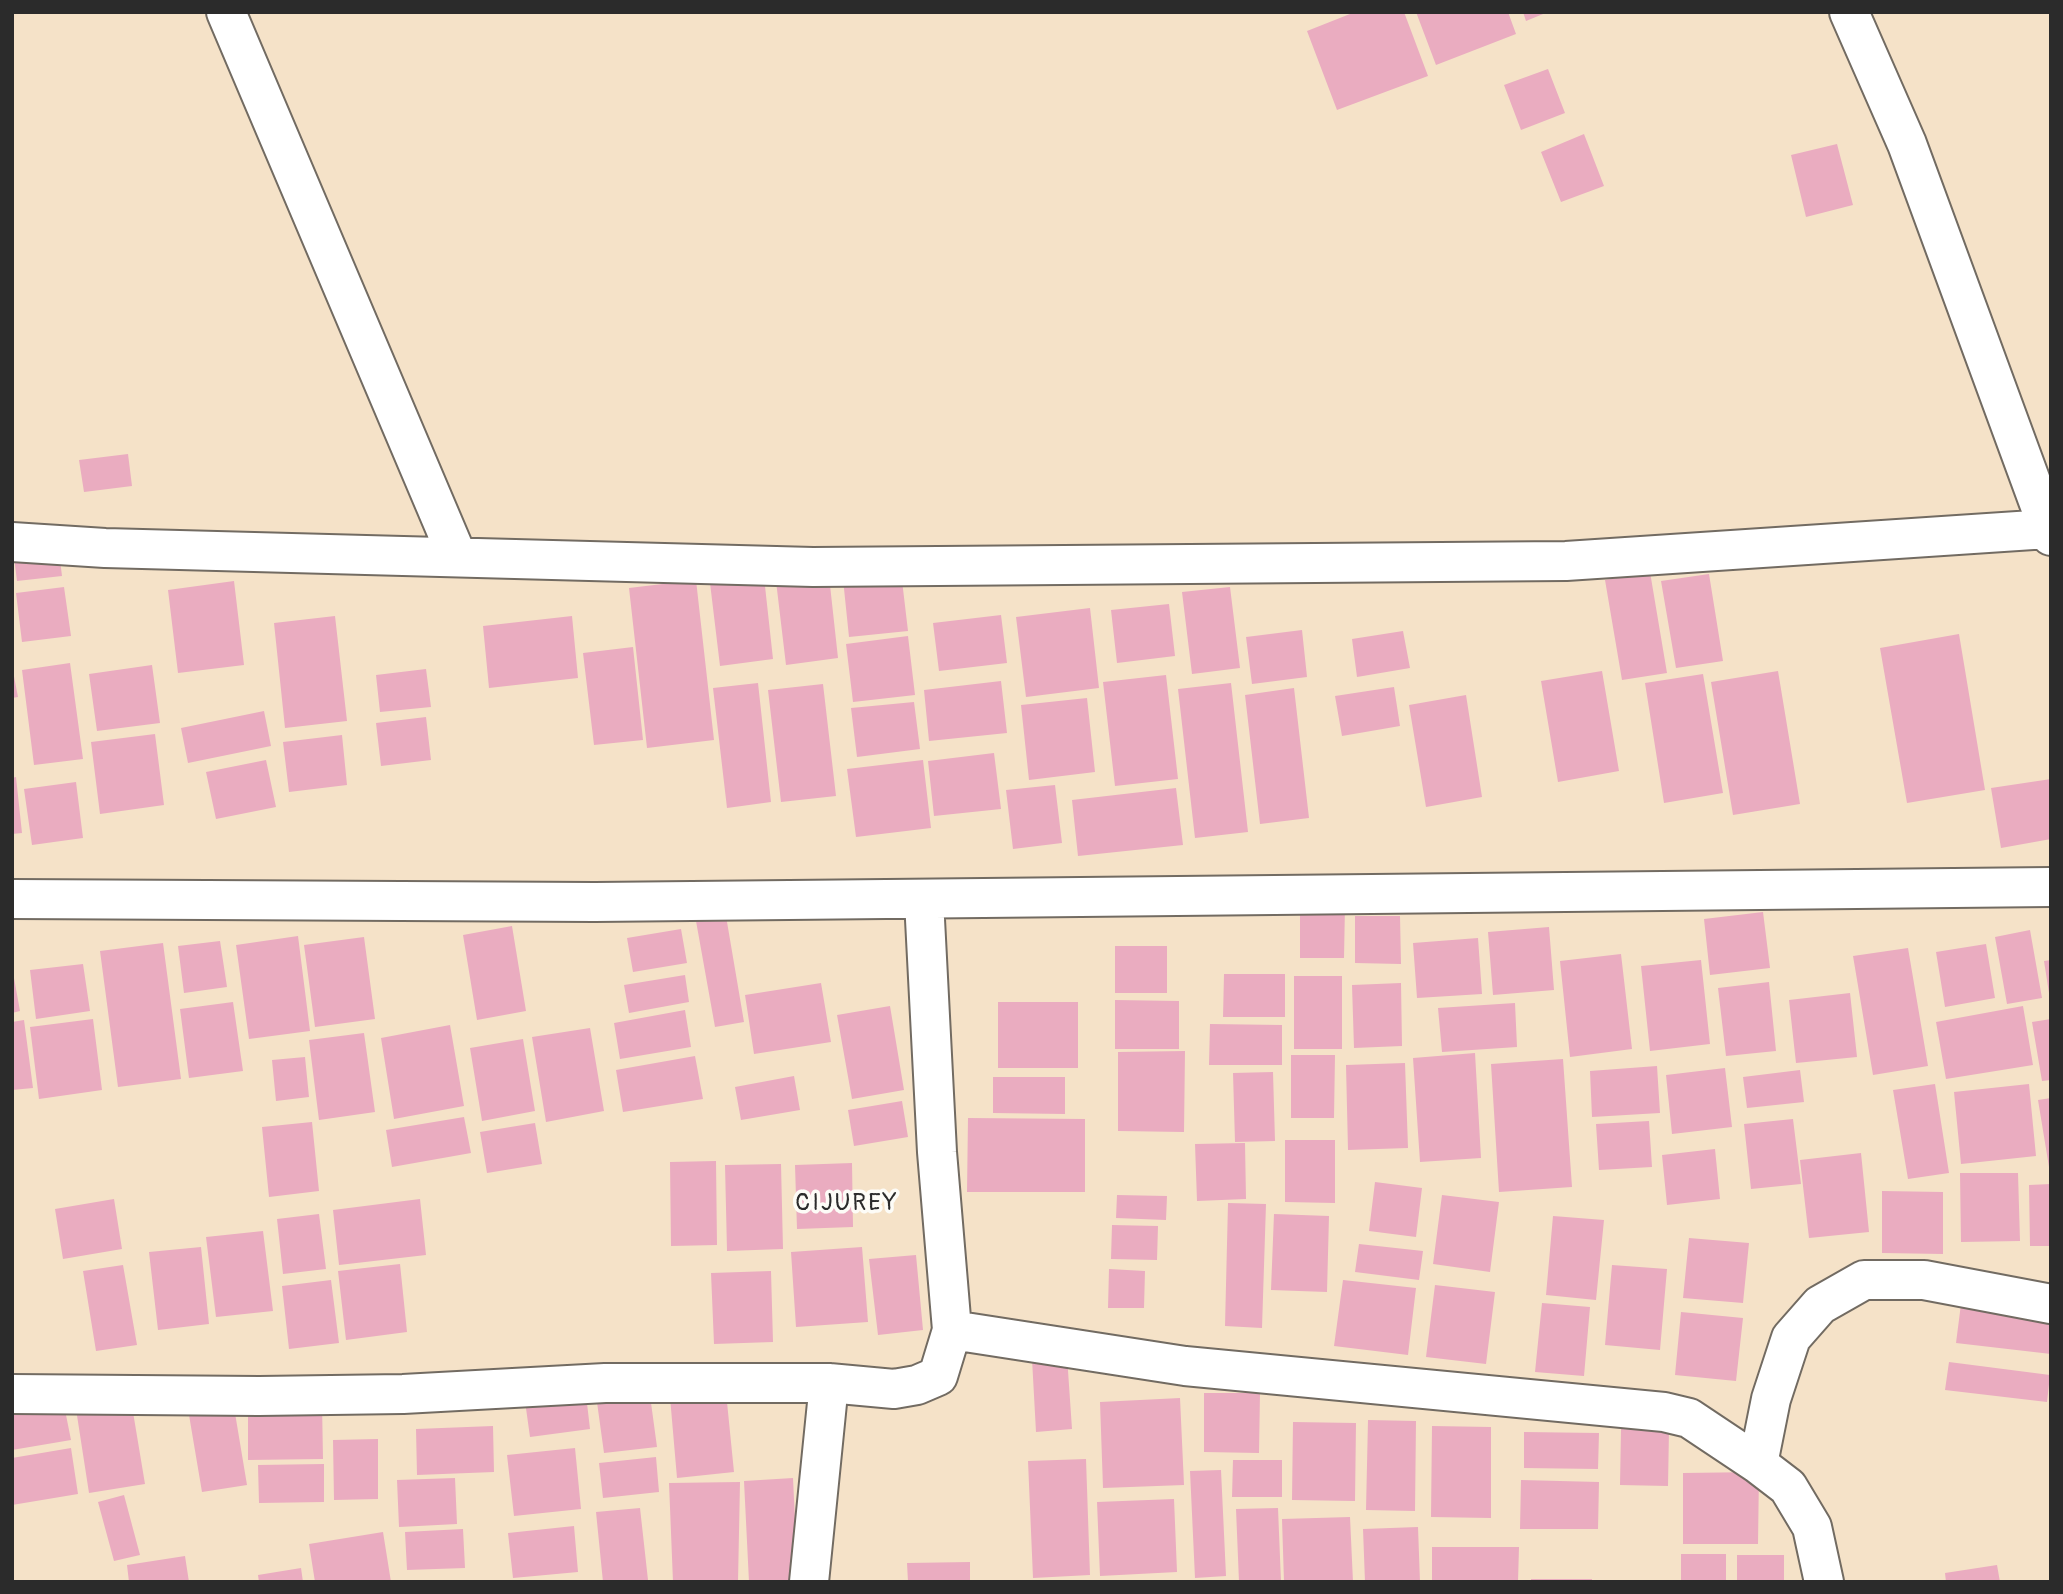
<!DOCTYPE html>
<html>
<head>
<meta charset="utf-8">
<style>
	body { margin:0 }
	#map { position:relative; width:2063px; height:1594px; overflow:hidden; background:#f5e2c8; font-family:Pangolin,sans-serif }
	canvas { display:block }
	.frame { position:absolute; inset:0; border:14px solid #2b2b2b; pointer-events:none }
</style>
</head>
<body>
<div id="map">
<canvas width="2063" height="1594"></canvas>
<div class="frame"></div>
</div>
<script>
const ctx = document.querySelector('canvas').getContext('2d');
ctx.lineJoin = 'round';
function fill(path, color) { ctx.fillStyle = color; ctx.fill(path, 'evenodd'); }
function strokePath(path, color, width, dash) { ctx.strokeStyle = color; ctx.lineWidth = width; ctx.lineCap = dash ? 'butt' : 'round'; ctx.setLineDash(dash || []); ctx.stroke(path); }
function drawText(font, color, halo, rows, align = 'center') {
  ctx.font = font + ' Pangolin,sans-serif'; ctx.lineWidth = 7; ctx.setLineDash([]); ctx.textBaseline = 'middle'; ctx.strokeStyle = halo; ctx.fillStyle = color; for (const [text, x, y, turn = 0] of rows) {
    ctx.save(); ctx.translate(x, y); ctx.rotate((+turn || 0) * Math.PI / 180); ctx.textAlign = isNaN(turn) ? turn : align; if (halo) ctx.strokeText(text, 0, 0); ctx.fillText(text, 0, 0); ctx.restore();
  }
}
fill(new Path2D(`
	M1355 12H1404L1428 76 1337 110 1307 31Z
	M1416 12H1508L1516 34 1436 65Z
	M1523 12H1548L1526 21Z
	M1548 69 1565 113 1521 130 1504 85Z
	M1584 134 1604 186 1561 202 1541 152Z
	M1837 144 1853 205 1806 217 1791 155Z
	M128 454 132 486 84 492 79 460Z
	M59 552 62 576 17 581 14 557Z
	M901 572 908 631 849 637 843 579Z
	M1650 572 1667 673 1622 680 1605 580Z
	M1709 574 1723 661 1676 668 1661 581Z
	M829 576 838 658 786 665 776 581Z
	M764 577 773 659 720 666 710 583Z
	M696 580 714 740 647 748 629 588Z
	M234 581 244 665 178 673 168 590Z
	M64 587 71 636 22 642 16 593Z
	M1230 587 1240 668 1192 674 1182 592Z
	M1169 604 1175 656 1117 663 1111 610Z
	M1090 608 1099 688 1026 697 1016 617Z
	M1001 615 1007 663 939 671 933 623Z
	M335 616 347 721 285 728 274 623Z
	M572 616 578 678 489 688 483 626Z
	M1302 630 1307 677 1252 684 1246 637Z
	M1403 631 1410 668 1357 677 1352 639Z
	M1959 634 1985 790 1907 803 1880 648Z
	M908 636 915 695 853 702 846 644Z
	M633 647 643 740 594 745 583 653Z
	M70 663 83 759 34 765 22 670Z
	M152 665 160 723 97 731 89 674Z
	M12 666 18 697 12 698Z
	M426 669 431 707 380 712 376 675Z
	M1602 671 1619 771 1558 782 1541 681Z
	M1778 671 1800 804 1733 815 1711 682Z
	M1703 674 1723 793 1664 803 1645 683Z
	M1166 675 1178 779 1115 786 1103 682Z
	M1001 681 1007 733 929 741 924 690Z
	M758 683 771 802 727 808 713 688Z
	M1231 683 1248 832 1195 838 1178 689Z
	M823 684 836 796 781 802 768 690Z
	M1394 687 1400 726 1342 736 1335 696Z
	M1294 688 1309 818 1260 824 1245 695Z
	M1466 695 1482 797 1426 807 1409 705Z
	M1087 698 1095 772 1029 780 1021 705Z
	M914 702 920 749 857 757 851 708Z
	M264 711 271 746 188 763 181 728Z
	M426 717 431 760 381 766 376 723Z
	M155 734 164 805 100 814 91 742Z
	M342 735 347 785 289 792 283 742Z
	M994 753 1001 809 934 816 928 761Z
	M266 760 276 807 216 819 206 772Z
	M923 760 931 828 856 837 847 769Z
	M16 777 22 833 12 834V778Z
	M2051 779V839L2001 848 1991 788Z
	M76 782 83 838 32 845 24 789Z
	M1055 785 1062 843 1013 849 1006 790Z
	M1176 788 1183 845 1078 856 1072 800Z
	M1300 905H1345L1344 958H1300Z
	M1763 912 1770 968 1710 975 1704 919Z
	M726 916 744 1022 715 1027 696 921Z
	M1355 916H1400L1401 964 1355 963Z
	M512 926 526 1011 477 1020 463 935Z
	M1549 927 1554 990 1493 995 1488 932Z
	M681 929 687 963 633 972 627 938Z
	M2030 930 2042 998 2007 1004 1995 937Z
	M298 936 310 1031 249 1039 236 945Z
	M364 937 375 1019 315 1027 304 945Z
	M1478 938 1482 994 1417 998 1413 943Z
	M220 941 227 987 184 993 178 946Z
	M163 943 181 1079 118 1087 100 951Z
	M1986 944 1995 998 1945 1007 1936 952Z
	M1115 946H1167V993H1115Z
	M1908 948 1928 1066 1873 1075 1853 956Z
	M1621 954 1632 1049 1570 1057 1560 961Z
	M1701 960 1710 1044 1650 1051 1641 966Z
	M2051 960V993H2049L2044 961Z
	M83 964 90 1011 36 1019 30 970Z
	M12 967 20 1011 12 1013Z
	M1224 974H1285V1017H1223Z
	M685 975 689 1002 629 1013 624 985Z
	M1294 976H1342V1049H1294Z
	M1769 982 1776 1051 1726 1056 1718 988Z
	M821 983 831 1042 754 1054 745 995Z
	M1401 983 1402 1046 1354 1048 1352 985Z
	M1850 993 1857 1057 1796 1063 1789 1000Z
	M1115 1000 1179 1001V1049H1115Z
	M233 1002 243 1071 189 1078 180 1009Z
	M998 1002H1078V1068H998Z
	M1515 1003 1517 1047 1442 1052 1438 1008Z
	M890 1006 904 1090 852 1099 837 1015Z
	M2023 1006 2033 1065 1946 1079 1936 1022Z
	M685 1010 691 1047 620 1059 614 1023Z
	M93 1019 102 1090 39 1099 30 1027Z
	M2051 1019V1080L2042 1081 2032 1022Z
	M24 1020 33 1088 12 1090V1022Z
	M1210 1024 1282 1025V1065H1209Z
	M450 1025 464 1106 394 1119 381 1038Z
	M590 1028 604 1111 546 1122 532 1037Z
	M364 1033 375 1112 319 1120 309 1040Z
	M523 1039 535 1111 482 1121 470 1048Z
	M1185 1051 1184 1132 1118 1131V1052Z
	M1475 1053 1481 1158 1420 1162 1413 1058Z
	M1291 1055H1335L1334 1118H1291Z
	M695 1056 703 1099 623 1112 616 1070Z
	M305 1057 309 1097 276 1101 272 1060Z
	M1563 1059 1572 1187 1499 1192 1491 1064Z
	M1405 1063 1408 1148 1348 1150 1346 1065Z
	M1657 1066 1660 1113 1592 1117 1590 1071Z
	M1725 1068 1732 1127 1672 1134 1666 1075Z
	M1800 1070 1804 1102 1747 1108 1743 1077Z
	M1273 1072 1275 1141 1235 1142 1233 1073Z
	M794 1076 800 1110 741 1120 735 1087Z
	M993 1077H1065V1114L993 1113Z
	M1935 1084 1949 1173 1908 1179 1893 1090Z
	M2029 1084 2036 1156 1961 1164 1954 1092Z
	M2051 1098V1167H2049L2038 1100Z
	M902 1101 908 1137 854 1146 848 1110Z
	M464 1117 471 1153 392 1167 386 1130Z
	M968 1118 1085 1119V1192H967Z
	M1793 1119 1801 1184 1751 1189 1744 1124Z
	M1649 1121 1652 1167 1599 1170 1596 1124Z
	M312 1122 319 1191 269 1197 262 1127Z
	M535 1123 542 1164 487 1173 480 1132Z
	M1285 1140H1335V1203L1285 1202Z
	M1245 1143 1246 1199 1197 1201 1195 1144Z
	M1715 1149 1720 1199 1667 1205 1662 1155Z
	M1861 1153 1869 1232 1809 1238 1800 1160Z
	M716 1161 717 1245 671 1246 670 1162Z
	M852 1163 853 1227 797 1229 795 1165Z
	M781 1164 783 1249 727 1251 725 1165Z
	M1960 1173H2018L2020 1241 1961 1242Z
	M1375 1182 1422 1188 1416 1237 1369 1231Z
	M2051 1184V1246H2030L2029 1185Z
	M1882 1191 1943 1192V1254L1882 1253Z
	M1117 1195 1167 1196 1166 1220 1116 1218Z
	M1442 1195 1499 1202 1490 1272 1433 1264Z
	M114 1199 122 1249 63 1259 55 1209Z
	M420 1199 426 1255 339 1265 333 1210Z
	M1228 1203 1266 1204 1262 1328 1225 1326Z
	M319 1214 326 1269 283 1274 277 1219Z
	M1274 1214 1329 1216 1327 1292 1271 1290Z
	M1553 1216 1604 1220 1596 1300 1546 1295Z
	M1112 1225 1158 1226 1157 1260 1111 1259Z
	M263 1231 273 1311 216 1317 206 1237Z
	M1689 1238 1749 1243 1743 1303 1683 1298Z
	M1359 1244 1423 1251 1419 1280 1355 1272Z
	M201 1247 209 1324 158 1330 149 1252Z
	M862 1247 868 1322 796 1327 791 1252Z
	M916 1255 923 1330 878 1335 869 1259Z
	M400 1264 407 1332 346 1340 338 1271Z
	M123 1265 137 1345 96 1351 83 1271Z
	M1612 1265 1667 1269 1660 1350 1605 1345Z
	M1109 1269 1145 1271 1144 1308H1108Z
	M771 1271 773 1342 714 1344 711 1273Z
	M331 1280 339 1343 289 1349 282 1286Z
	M1343 1280 1416 1288 1408 1355 1334 1346Z
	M1435 1285 1495 1292 1486 1364 1426 1357Z
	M1542 1303 1590 1307 1584 1376 1535 1372Z
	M1961 1304 2051 1314V1354L1956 1343Z
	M1681 1312 1743 1318 1736 1381 1675 1375Z
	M1067 1356 1072 1429 1036 1432 1032 1359Z
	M1949 1362 2050 1375 2047 1402 1945 1390Z
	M585 1386 590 1429 530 1437 524 1394Z
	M649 1388 657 1447 604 1453 596 1395Z
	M726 1392 734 1472 677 1478 670 1397Z
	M1204 1393H1260L1259 1453 1204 1452Z
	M1180 1398 1184 1485 1103 1488 1100 1402Z
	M131 1400 145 1484 89 1493 76 1409Z
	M322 1403 323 1459 248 1460V1404Z
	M64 1405 71 1440 12 1450V1414Z
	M234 1407 247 1485 202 1492 189 1415Z
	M1368 1420 1416 1421 1415 1511 1366 1510Z
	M1293 1422 1356 1423 1355 1501 1292 1500Z
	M493 1426 494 1472 417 1475 416 1429Z
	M1432 1426 1491 1427V1518L1431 1517Z
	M1621 1429 1669 1430 1668 1486 1620 1485Z
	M1524 1432 1599 1433 1598 1469 1524 1468Z
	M378 1439V1499L334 1500 333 1440Z
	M71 1448 78 1494 12 1505V1458Z
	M575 1448 581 1509 514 1516 507 1455Z
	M656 1457 659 1492 603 1498 599 1463Z
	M1086 1459 1090 1575 1033 1578 1028 1461Z
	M1233 1460H1282V1497H1232Z
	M324 1464V1502L259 1503 258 1465Z
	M1221 1470 1226 1576 1195 1578 1190 1471Z
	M1759 1472 1758 1544H1683V1473Z
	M455 1478 457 1524 399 1527 397 1480Z
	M793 1478 798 1582H749L744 1481Z
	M1521 1480 1599 1482 1598 1529H1520Z
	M740 1482 738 1582H673L669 1483Z
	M124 1495 140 1555 114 1561 98 1502Z
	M1174 1499 1177 1572 1100 1576 1097 1502Z
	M640 1508 648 1580 603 1582 596 1512Z
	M1278 1508 1281 1582H1239L1236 1509Z
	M1350 1517 1353 1582H1284L1282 1519Z
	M574 1526 578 1572 513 1578 508 1533Z
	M1418 1527 1420 1582H1365L1363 1529Z
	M463 1529 465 1568 407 1570 405 1532Z
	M383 1532 391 1582H315L309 1544Z
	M1432 1547H1519L1518 1582H1432Z
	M1681 1554H1726V1582H1681Z
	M1737 1555H1784V1582H1737Z
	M185 1556 189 1582H129L127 1565Z
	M970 1562V1582H908L907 1563Z
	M1997 1565 2000 1582H1946L1945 1573Z
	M301 1568 303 1582H259L258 1575Z
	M1531 1579H1592V1582H1531Z`), '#eaacc0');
const minor = new Path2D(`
	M226 12 457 556
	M1849 12 1907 144 2051 536
	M12 542 105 548 813 567 1566 561 2048 529
	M12 899 595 902 2051 887
	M952 1330 1185 1366 1664 1412 1689 1418 1758 1464 1788 1487 1812 1527 1824 1582
	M12 1394 259 1396 403 1394 605 1383H829L894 1389 917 1385 938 1376 952 1330 937 1152 924 900
	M1758 1464 1771 1399 1791 1338 1820 1305 1864 1280H1924L2051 1304
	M809 1582 829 1383`);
strokePath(minor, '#726b62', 42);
strokePath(minor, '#fff', 38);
ctx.letterSpacing = '2px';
drawText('24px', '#2b2b2b', '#fdfcf7', [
	["CIJUREY",847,1204]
]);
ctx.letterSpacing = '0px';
</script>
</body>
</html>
